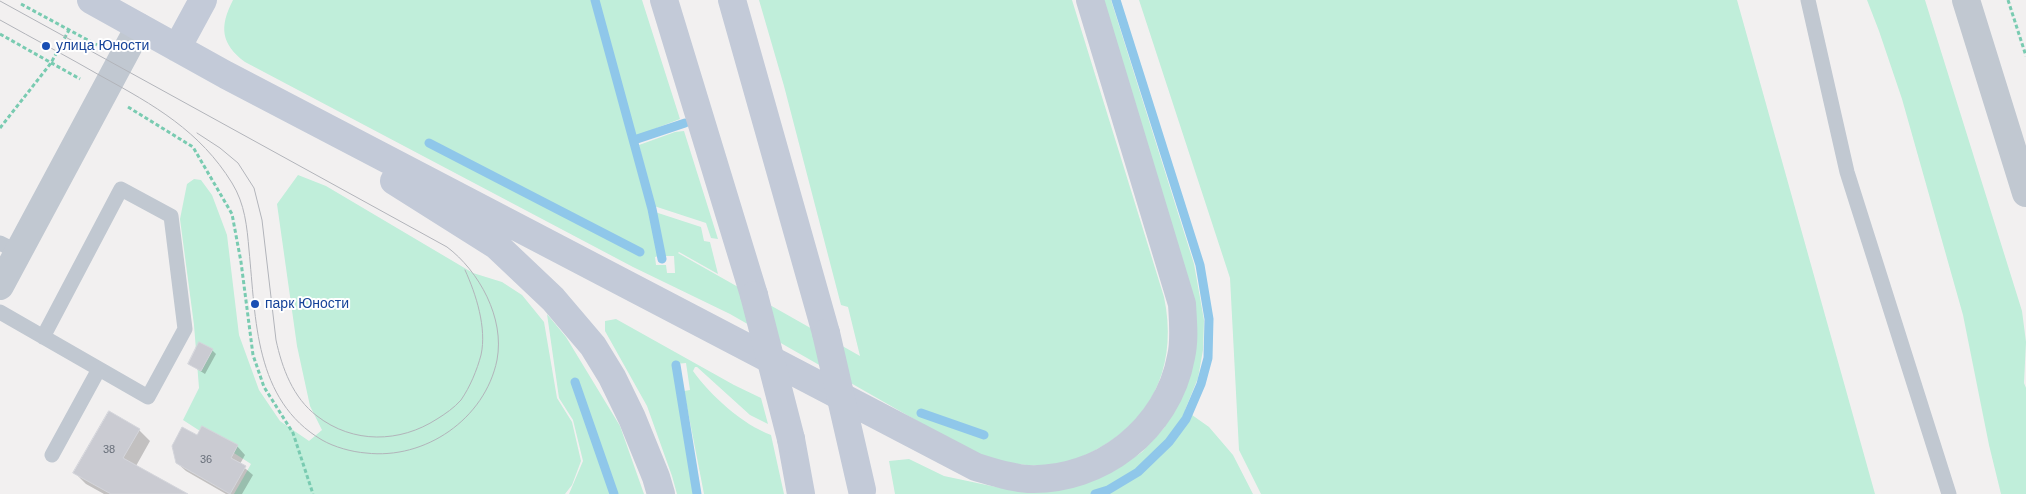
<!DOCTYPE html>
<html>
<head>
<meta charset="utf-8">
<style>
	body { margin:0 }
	canvas { display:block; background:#f2f0f0 }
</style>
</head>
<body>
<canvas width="2026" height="494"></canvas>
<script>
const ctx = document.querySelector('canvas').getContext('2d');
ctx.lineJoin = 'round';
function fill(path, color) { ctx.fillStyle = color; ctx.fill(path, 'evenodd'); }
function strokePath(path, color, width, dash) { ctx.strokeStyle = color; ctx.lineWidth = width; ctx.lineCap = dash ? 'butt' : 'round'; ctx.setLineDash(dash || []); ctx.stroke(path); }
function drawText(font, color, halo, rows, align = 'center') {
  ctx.font = font + ' Helvetica,sans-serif'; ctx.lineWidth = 4; ctx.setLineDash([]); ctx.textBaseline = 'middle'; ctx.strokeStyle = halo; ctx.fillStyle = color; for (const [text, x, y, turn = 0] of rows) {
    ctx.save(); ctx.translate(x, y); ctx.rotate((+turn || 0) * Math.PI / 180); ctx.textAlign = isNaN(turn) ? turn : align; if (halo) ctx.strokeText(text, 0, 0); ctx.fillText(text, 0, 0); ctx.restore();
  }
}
fill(new Path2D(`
	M233 0H591L651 212 659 256 655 257 656 265H666L667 273H675L674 256H663L655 212 701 227 704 241 710 242 718 274 679 252 678 253 860 356 848 307 841 305 784 86 759 0H1072L1164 297C1177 359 1157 415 1101 447 1084 457 1067 463 1047 465 1023 467 998 461 975 454L730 314 633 267 245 62C221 44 219 27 233 0ZM426 140 642 250 641 255 425 144Z
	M598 0H642L680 119 636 136Z
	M1102 0H1111L1194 264 1204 320 1203 350 1198 378 1185 410 1209 427 1233 455 1253 494H895L889 461 909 459 944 476 996 487 1041 491 1112 472 1142 452 1164 428 1178 404 1190 372Z
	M1139 0H1737L1875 494H1261L1239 450 1230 278Z
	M1867 0H1925L2022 311 2026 342 2024 383 2026 388V494H2001L1989 445 1963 315 1902 99 1879 31Z
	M684 131 718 239 711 238 706 223 654 206 639 145 675 132Z
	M298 175 326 186 473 273 502 282 522 295 544 322 557 398 572 422 581 461 572 485 565 494H234L251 464 183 420 199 388 194 325 180 219 187 184 194 179 201 180 212 195 227 235 239 335 259 390 280 421 309 441 322 430 310 406 297 346 277 204Z
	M547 314 566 337 620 426 644 494H617L576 380 572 382 612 494H569L583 461 573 420 559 398Z
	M616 319 734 385 761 398 768 424 750 415 697 367H695L693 371C711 396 742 424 771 435L784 494H704L684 391 690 390 686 363 675 364 676 385 682 419 696 494H677L672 476 647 406 605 331V321Z`), '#c0eeda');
fill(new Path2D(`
	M212 350 216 354 205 374 189 364Z
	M139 430 150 441 136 466 185 494H104L86 484 75 473Z
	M197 437 237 446 245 455 240 464 253 475 242 494H226L186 471 177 463Z`), '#0003');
strokePath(new Path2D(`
	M595 0 652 209 662 259
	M634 140 685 123
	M429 143 640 252
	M676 365 697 494
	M575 382 614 494
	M921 413 984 435
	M1095 494 1108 490 1138 472 1169 442 1186 419 1201 384 1208 358 1209 319 1200 265 1116 0`), '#8fc7ea', 9);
const building = new Path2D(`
	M199 342 213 349 201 371 188 364Z
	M109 411 140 429 123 458 188 494H111L73 473Z
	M202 426 238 445 231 458 246 466 230 494 176 463 172 446 182 427 197 435Z`);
fill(building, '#cacbd2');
strokePath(building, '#d4d5db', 1);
strokePath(new Path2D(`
	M2008 0 2026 56
	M21 4 97 45
	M0 34 80 79
	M128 107 193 147 232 214 241 262 253 355 264 387 293 433 313 494
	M0 128 51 63 69 30`), '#79cbb1', 3, [4, 2.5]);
strokePath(new Path2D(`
	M1808 0 1847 172 1949 494
	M0 243 18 252
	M0 312 148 397 185 329 171 216 121 189 43 337
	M52 455 99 369`), '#c1c8d1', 15);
strokePath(new Path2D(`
	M0 286 139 27`), '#c1c8d1', 28);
strokePath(new Path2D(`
	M1966 0 2026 193`), '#c1c8d1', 28);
strokePath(new Path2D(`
	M91 0 226 75 976 467C993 472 1010 478 1028 479 1100 482 1168 429 1181 357 1185 340 1183 322 1182 304L1090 0
	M664 0 754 295
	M732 0 826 333
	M177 48 203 0
	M394 181 497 246 553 299 593 346 612 377 632 418 656 477 661 494
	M791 439 801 494`), '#c3cad8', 28);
strokePath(new Path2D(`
	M0 1 447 247C479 271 505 318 497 360 485 419 425 460 366 453 352 452 334 447 322 440 254 400 256 319 249 250 247 227 245 204 232 183 200 131 154 105 101 76 68 57 34 39 0 20
	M197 133 220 148 238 163 254 188 262 220 276 340C282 368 293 398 317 416 353 444 400 443 437 419 445 414 454 408 461 400 470 387 477 370 481 355 487 328 476 294 465 270`), '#b2b4ba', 1);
strokePath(new Path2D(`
	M754 295 791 439
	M826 333 862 490`), '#c3cad8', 28);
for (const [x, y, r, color] of [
	[46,46,5,"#1a4fb4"],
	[255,304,5,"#1a4fb4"]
]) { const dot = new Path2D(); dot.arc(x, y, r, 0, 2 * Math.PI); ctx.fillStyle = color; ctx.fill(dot); strokePath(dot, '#fff', 2); }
drawText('11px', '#686f7a', null, [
	["38",109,450],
	["36",206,460]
]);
drawText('14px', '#164399', '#fff', [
	["улица Юности",56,46],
	["парк Юности",265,304]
], 'left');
</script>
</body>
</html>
